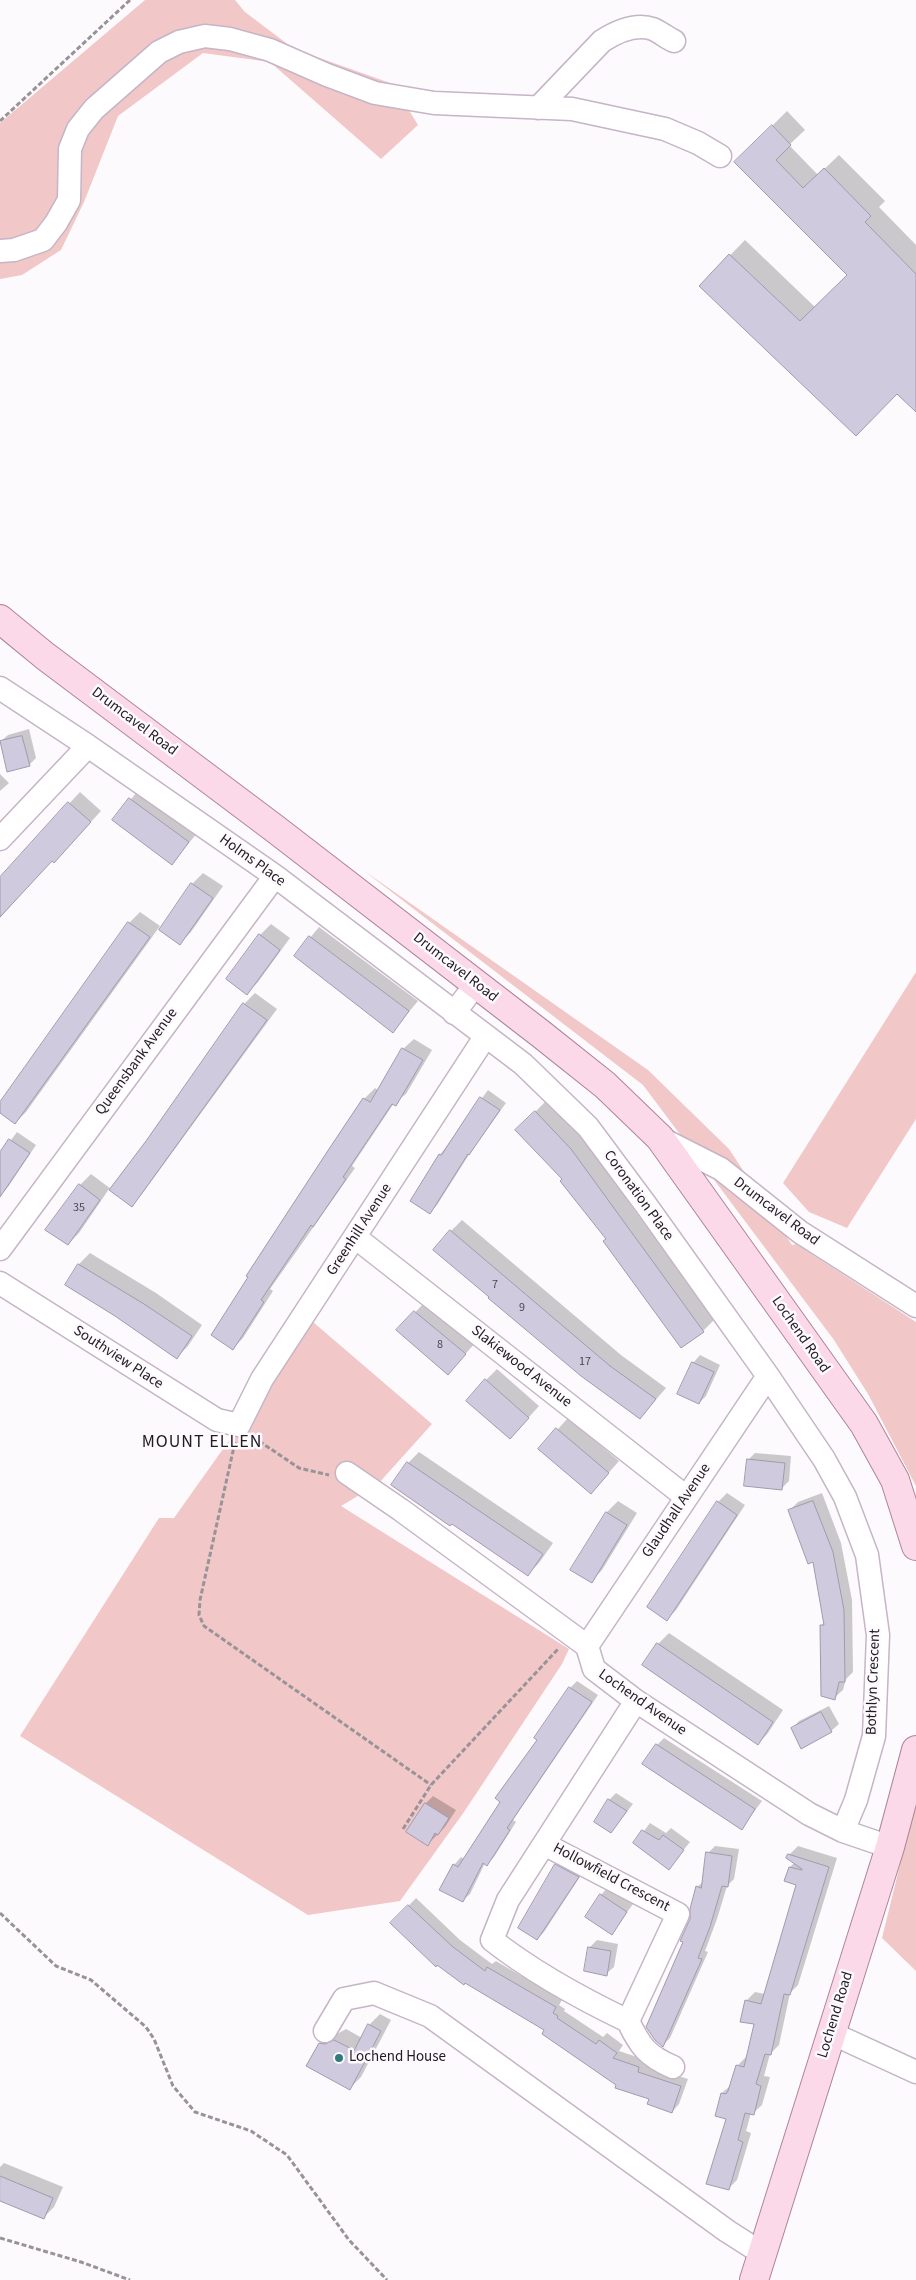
<!DOCTYPE html>
<html>
<head>
<meta charset="utf-8">
<style>
	body { margin:0 }
	canvas { display:block; background:#fdfafd }
</style>
</head>
<body>
<canvas width="916" height="2280"></canvas>
<script>
const ctx = document.querySelector('canvas').getContext('2d');
ctx.lineJoin = 'round';
function fill(path, color) { ctx.fillStyle = color; ctx.fill(path, 'evenodd'); }
function strokePath(path, color, width, dash) { ctx.strokeStyle = color; ctx.lineWidth = width; ctx.lineCap = dash ? 'butt' : 'round'; ctx.setLineDash(dash || []); ctx.stroke(path); }
function drawText(font, color, halo, rows, align = 'center') {
  ctx.font = font + ' "Source Sans 3",sans-serif'; ctx.lineWidth = 5; ctx.setLineDash([]); ctx.textBaseline = 'middle'; ctx.strokeStyle = halo; ctx.fillStyle = color; for (const [text, x, y, turn = 0] of rows) {
    ctx.save(); ctx.translate(x, y); ctx.rotate((+turn || 0) * Math.PI / 180); ctx.textAlign = isNaN(turn) ? turn : align; if (halo) ctx.strokeText(text, 0, 0); ctx.fillText(text, 0, 0); ctx.restore();
  }
}
fill(new Path2D(`
	M145 0H235L245 12 294 49 393 84 418 125 381 159 270 62 203 53 118 116 84 202 61 250 22 275 0 279V123Z
	M363 870 648 1070 729 1149 792 1245 796 1244 916 1322V1486L868 1394 834 1340 643 1085Z
	M916 972V1119L847 1228 809 1212 783 1183Z
	M313 1322 432 1424 378 1484 341 1506 569 1649 562 1664 464 1812 400 1901 308 1915 20 1736 159 1518H174Z
	M916 1800V1971L882 1938Z`), '#f1c7c7');
fill(new Path2D(`
	M787 111 805 130 789 145 818 175 839 155 885 201 879 207 916 245V411L897 392 700 286 745 240 816 308 848 275 736 162Z
	M29 729 36 758 29 765 0 742 8 735Z
	M0 774 9 783 0 791Z
	M141 787 199 831 172 863 114 820Z
	M80 792 101 811 65 850 52 859 0 918V878Z
	M203 873 223 886 191 932 180 943 192 884Z
	M140 912 160 926 26 1112 15 1123 0 1112V1104L129 923Z
	M271 924 290 938 258 982 247 993 227 979 260 935Z
	M319 927 418 1001 393 1031 295 956Z
	M255 993 277 1009 142 1194 131 1205 109 1189 79 1233 68 1244 80 1185 91 1174 111 1189 147 1142 244 1004Z
	M414 1039 432 1050 406 1094 394 1103 352 1166 355 1168 270 1289 273 1291 243 1338 233 1348 328 1152 364 1099 375 1088 379 1091 403 1049Z
	M488 1090 506 1103 470 1153 437 1205 430 1212 440 1155Z
	M546 1101 582 1138 714 1320 703 1331 607 1239 564 1179 517 1130Z
	M17 1132 36 1145 8 1187 1 1195 0 1155Z
	M462 1220 621 1355 666 1388 640 1418 490 1297 451 1231Z
	M90 1253 156 1293 202 1325 188 1346 177 1357 116 1315 66 1285 79 1264Z
	M426 1301 476 1342 448 1374 398 1330Z
	M700 1355 720 1365 706 1396 699 1403 693 1363Z
	M497 1369 539 1406 521 1426 486 1380Z
	M568 1418 619 1461 591 1493 540 1449Z
	M419 1452 553 1543 539 1563 528 1574 408 1463Z
	M755 1453 791 1456 789 1481 782 1488 748 1460Z
	M727 1493 745 1505 676 1610 667 1619 718 1502Z
	M822 1493 841 1543 852 1600 853 1672 846 1679 843 1690 834 1698 821 1626 825 1622 814 1560 789 1511 798 1502Z
	M618 1501 637 1513 602 1570 592 1581 572 1569 607 1512Z
	M669 1633 783 1710 768 1733 758 1744 658 1644Z
	M577 1681 598 1695 513 1820 516 1822 494 1857 487 1864 485 1863 470 1894 462 1901 454 1865 461 1857 464 1859 502 1801 570 1688Z
	M829 1706 839 1724 831 1731 792 1729 799 1721Z
	M664 1738 762 1801 742 1828 657 1745Z
	M616 1793 633 1804 611 1832 609 1800Z
	M433 1796 456 1810 445 1827 428 1844 408 1832 426 1803Z
	M650 1823 666 1833 671 1828 690 1842 669 1868 635 1843Z
	M715 1846 739 1849 734 1879 727 1886 717 1919 705 1951 708 1952 670 2038 663 2045 697 1887 704 1881 708 1853Z
	M798 1846 837 1858 798 1985 790 1993 779 2045 770 2054 764 2076 770 2077 762 2105 753 2113H751L746 2131 751 2133 737 2180 728 2189 727 2118 722 2093 731 2085 737 2066 746 2057H748L755 2024 746 2001 755 1992 765 1994 798 1884 786 1880 790 1867 795 1862 789 1855Z
	M563 1858 585 1869 544 1932 537 1939 556 1865Z
	M608 1887 633 1904 612 1933 601 1895Z
	M416 1898 460 1940 492 1964 496 1961 562 2000 559 2005 565 2009 564 2011 603 2037 607 2033 623 2045 619 2051 646 2060 644 2065 688 2079 679 2104 672 2112 650 2098 617 2084 546 2030 392 1923Z
	M597 1940 618 1944 614 1967 606 1974 589 1948Z
	M380 2014 391 2020 361 2077 350 2088 320 2043 331 2032 337 2034 346 2029 362 2038 369 2025Z
	M4 2163 63 2187 54 2207 43 2218 0 2200V2167Z`), '#0003');
const building = new Path2D(`
	M772 125 791 145 776 160 803 188 824 168 871 216 865 222 916 274V412L897 394 856 436 699 286 729 254 800 321 847 275 734 162Z
	M22 736 30 766 7 772 0 741Z
	M129 798 189 842 172 865 112 820Z
	M68 802 91 822 54 863 52 861 0 917V877Z
	M191 883 213 898 180 945 159 930Z
	M128 922 150 937 15 1124 0 1113V1102Z
	M259 934 280 950 247 995 226 979Z
	M309 936 409 1011 393 1033 294 956Z
	M243 1003 267 1020 132 1207 109 1190 146 1141Z
	M402 1048 423 1060 396 1106 392 1104 343 1177 346 1179 313 1227 311 1225 261 1300 264 1302 233 1350 211 1335 248 1277 246 1276 327 1152 363 1098 370 1102Z
	M480 1097 500 1110 469 1155 468 1154 430 1214 410 1201 439 1154 441 1155Z
	M535 1111 571 1149 704 1332 681 1348 603 1241 606 1239 560 1181 562 1179 515 1130Z
	M9 1139 30 1153 0 1197V1152Z
	M79 1184 100 1200 68 1245 45 1230Z
	M450 1230 610 1366 656 1399 640 1419 581 1376 488 1298 489 1297 433 1250Z
	M78 1264 144 1304 192 1336 177 1359 115 1316 65 1285Z
	M414 1311 466 1354 448 1375 396 1330Z
	M692 1362 714 1372 699 1404 677 1394Z
	M485 1379 529 1418 510 1439 466 1401Z
	M556 1428 609 1473 591 1494 538 1449Z
	M747 1459 785 1463 782 1490 744 1486Z
	M407 1462 543 1554 528 1576 452 1524 450 1526 391 1485Z
	M717 1501 737 1515 667 1621 647 1607Z
	M813 1501 833 1552 844 1610 845 1682H839L835 1700 821 1696 820 1625H824L813 1562 808 1564 788 1510Z
	M606 1512 627 1525 592 1583 570 1570Z
	M657 1643 773 1722 758 1745 642 1665Z
	M569 1687 592 1702 507 1828 510 1830 487 1866 483 1863 463 1902 439 1890 453 1864 458 1867 500 1802 495 1798 537 1740 534 1738Z
	M821 1712 832 1732 801 1749 791 1728Z
	M656 1744 755 1809 742 1830 642 1764Z
	M608 1799 627 1811 611 1833 594 1822Z
	M425 1803 449 1818 438 1835 435 1833 428 1846 406 1832Z
	M642 1830 659 1840 663 1835 684 1850 669 1870 633 1843Z
	M706 1852 732 1856 728 1887 722 1886 710 1927 698 1958 702 1959 663 2047 655 2040 646 2027 683 1942 680 1941 690 1919V1909L696 1886 701 1888Z
	M788 1854 829 1867 790 1995 784 1994 771 2055 765 2054 756 2084 761 2086 754 2115 745 2113 738 2140 743 2142 729 2190 706 2184 726 2119 715 2116 721 2093 726 2094 728 2091 736 2065 744 2067 754 2024 740 2022 745 2000 761 2004 796 1885 784 1881 789 1867 802 1870V1869L786 1858Z
	M555 1864 579 1877 537 1940 518 1928Z
	M600 1894 627 1912 612 1935 585 1917Z
	M408 1905 453 1947 485 1971 487 1967 556 2007 553 2013 558 2016 557 2018 596 2044 599 2040 617 2053 613 2058 639 2067 638 2072 681 2086 672 2113 647 2104 649 2099 615 2088 616 2085 542 2034 544 2030 465 1983 464 1985 437 1965 436 1967 390 1923Z
	M588 1947 611 1951 607 1976 584 1971Z
	M368 2024 381 2031 350 2090 306 2066 319 2043 325 2044 334 2040 354 2050Z
	M0 2176 53 2198 44 2219 0 2201Z`);
fill(building, '#d0cadf');
strokePath(building, '#a09aaf', 1);
const minor = new Path2D(`
	M538 108 602 41C616 32 636 23 653 29 660 32 667 38 674 41
	M0 251 14 250 43 240 56 223 69 200 70 149 78 129 94 109 159 52 179 42 205 36 230 39 270 50 327 75 375 93 434 103 572 109 665 129 698 143 720 156
	M0 688 88 746 275 876 523 1064 588 1127 646 1205 768 1376 824 1459 845 1497 867 1555 878 1635 874 1736 856 1800 843 1831
	M0 839 88 746
	M454 1013 476 984
	M660 1138 721 1169 800 1232 916 1306
	M355 1237 686 1497
	M0 1249 275 876
	M0 1283 217 1420 239 1425 262 1379 485 1037
	M347 1473 401 1510 587 1646 594 1669 636 1701 809 1814 843 1831 890 1847
	M587 1646 768 1376
	M544 1844 678 1914 628 2021C580 1998 534 1973 492 1940L508 1900 636 1701
	M628 2021C640 2046 647 2056 673 2067
	M325 2031 344 1999 374 1993 430 2016 727 2231 763 2254
	M831 2033 916 2072`);
const major = new Path2D(`
	M0 619 45 656 274 828 541 1034 605 1085 660 1138 864 1424 895 1480 916 1546
	M754 2280 890 1847 916 1750`);
strokePath(minor, '#c5b5c6', 25);
strokePath(major, '#ad8598', 30);
strokePath(new Path2D(`
	M0 121 130 0
	M253 1437 299 1468 329 1475
	M235 1442 200 1600 199 1615 204 1626 431 1785
	M403 1829 431 1785 559 1648
	M0 1913 56 1966 91 1980 146 2027 154 2039 173 2086 195 2112 251 2131 287 2155 349 2240 387 2280
	M0 2238 81 2262 130 2280`), '#989398', 3, [5, 2.5]);
strokePath(minor, '#fff', 22);
strokePath(major, '#fbd9e8', 28);
for (const [x, y, r, color] of [
	[339,2058,5,"#327b7c"]
]) { const dot = new Path2D(); dot.arc(x, y, r, 0, 2 * Math.PI); ctx.fillStyle = color; ctx.fill(dot); strokePath(dot, '#fdfafd', 2); }
drawText('12px', '#4c4650', null, [
	["35",79,1208],
	["7",495,1285],
	["9",522,1308],
	["8",440,1345],
	["17",585,1362]
]);
drawText('15px', '#201a21', '#fdfafd', [
	["Drumcavel Road",134,722,37],
	["Holms Place",252,861,36],
	["Drumcavel Road",455,968,38],
	["Queensbank Avenue",137,1062,-54],
	["Coronation Place",638,1196,54],
	["Drumcavel Road",776,1212,37],
	["Greenhill Avenue",360,1230,-57],
	["Lochend Road",800,1335,55],
	["Southview Place",118,1358,33],
	["Slakiewood Avenue",521,1367,38],
	["Glaudhall Avenue",677,1511,-56],
	["Bothlyn Crescent",874,1682,-88],
	["Lochend Avenue",642,1703,35],
	["Hollowfield Crescent",611,1878,28],
	["Lochend Road",836,2015,-73]
]);
drawText('15px', '#201a21', '#fdfafd', [
	["Lochend House",349,2058]
], 'left');
ctx.letterSpacing = '1px';
drawText('18px', '#201a21', '#fdfafd', [
	["MOUNT ELLEN",202,1443]
]);
ctx.letterSpacing = '0px';
</script>
</body>
</html>
